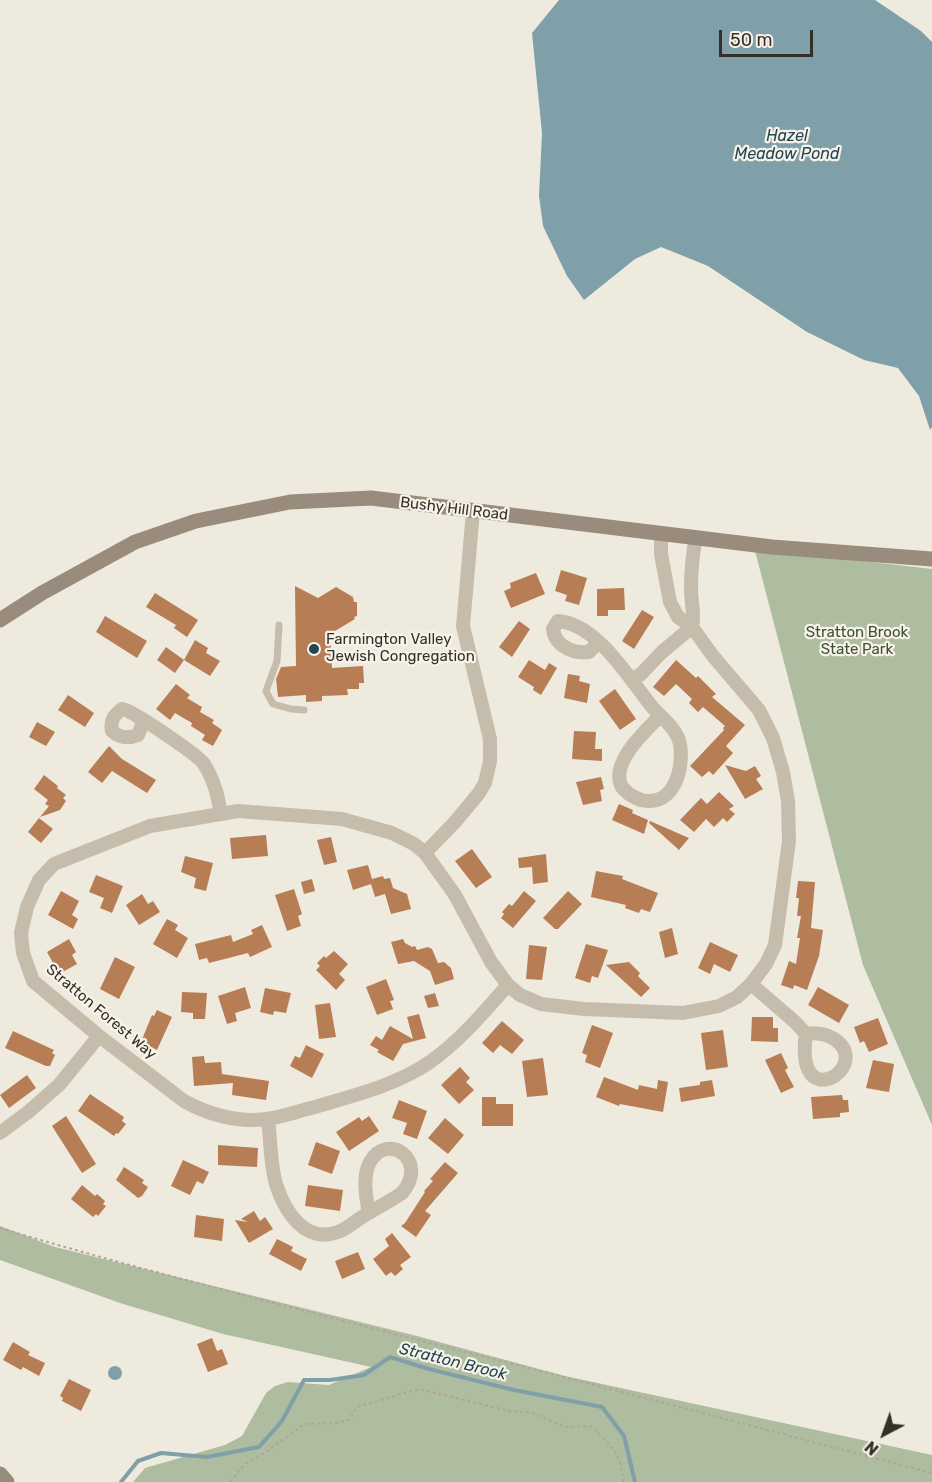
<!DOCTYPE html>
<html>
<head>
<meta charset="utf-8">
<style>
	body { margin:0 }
	#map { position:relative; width:932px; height:1482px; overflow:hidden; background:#efeade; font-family:Rubik,sans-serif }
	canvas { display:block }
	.north { position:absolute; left:854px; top:1404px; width:60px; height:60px; -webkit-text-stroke:4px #f7f3ea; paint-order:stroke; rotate:221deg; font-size:16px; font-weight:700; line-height:24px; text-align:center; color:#352f29 }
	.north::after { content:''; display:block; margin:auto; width:21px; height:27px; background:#352f29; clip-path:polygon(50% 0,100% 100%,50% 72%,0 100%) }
	.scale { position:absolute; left:719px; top:30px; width:94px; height:27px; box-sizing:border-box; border:3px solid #352f29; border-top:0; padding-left:8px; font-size:18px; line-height:21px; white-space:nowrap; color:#352f29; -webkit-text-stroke:4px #f7f3ea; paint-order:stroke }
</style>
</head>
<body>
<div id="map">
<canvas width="932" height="1482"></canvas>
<div class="north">N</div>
<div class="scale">50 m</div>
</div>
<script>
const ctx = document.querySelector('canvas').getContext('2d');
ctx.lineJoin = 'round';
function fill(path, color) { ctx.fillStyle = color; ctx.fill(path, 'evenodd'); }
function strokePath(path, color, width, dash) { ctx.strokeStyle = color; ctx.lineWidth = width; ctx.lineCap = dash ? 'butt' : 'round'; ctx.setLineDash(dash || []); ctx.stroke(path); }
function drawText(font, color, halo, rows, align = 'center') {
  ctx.font = font + ' Rubik,sans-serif'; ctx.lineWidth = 4.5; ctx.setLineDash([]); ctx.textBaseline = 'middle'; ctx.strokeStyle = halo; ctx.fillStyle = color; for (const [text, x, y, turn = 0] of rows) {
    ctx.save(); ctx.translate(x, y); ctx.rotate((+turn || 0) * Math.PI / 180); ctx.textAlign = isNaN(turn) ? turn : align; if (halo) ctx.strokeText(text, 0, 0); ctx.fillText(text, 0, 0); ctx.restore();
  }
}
fill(new Path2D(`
	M754 547 766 550 932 569V1125L863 965Z
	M0 1226 55 1247 417 1336 565 1376 932 1455V1482H133L145 1468 225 1445 242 1436 266 1393 275 1386 288 1382 329 1385 371 1367 223 1334 120 1303 0 1260Z`), '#aebca0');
fill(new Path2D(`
	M559 0H875L921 31 932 42V427L930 430 919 396 898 368 864 360 807 332 708 266 661 247 635 259 584 300 567 276 543 226 539 196 542 133 532 33Z
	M108 1373a7 7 0 1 1 14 0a7 7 0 1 1-14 0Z`), '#80a0a9');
strokePath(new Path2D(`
	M121 1482 138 1461 161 1453 207 1457 259 1447 282 1421 304 1380H330L364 1375 390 1357 429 1369 514 1390 602 1407 624 1436 635 1482`), '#80a0a9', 4);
fill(new Path2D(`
	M561 570 587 578 579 605 565 601 567 595 555 591Z
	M536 573 545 594 511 608 504 591 511 588 510 583Z
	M295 586 318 598 336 587 353 597 354 602H357V616L354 617 355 619 330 634 332 668 363 666 364 683H359V689H347L348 695 322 696V701L306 702V695L278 697 276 679 281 667 296 666Z
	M624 588 625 610H608V616H597V589Z
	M155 593 198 620 187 637 174 628 176 625 146 607Z
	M642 610 654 617 634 649 622 641Z
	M105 616 147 641 137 658 96 632Z
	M519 621 530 629 512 657 499 647Z
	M195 640 208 648 206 653 220 661 210 676 184 660 175 673 157 660 166 647 184 660Z
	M529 660 545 670 549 663 557 668 541 695 533 690 534 687 518 677Z
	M676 660 696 678 698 676 716 694 712 697 745 725 726 746 733 753 713 775 709 771 702 777 690 766 724 730 723 728 725 726 703 707 698 712 689 703 692 699 676 684 664 696 653 687Z
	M568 674 580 676 579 681 590 684 587 703 564 698Z
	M176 684 190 695 187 698 202 707 200 712 214 720 212 723 222 730 213 746 202 740 205 735 191 726 192 723 175 713 170 720 156 709Z
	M615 689 636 719 620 730 599 701Z
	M68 695 94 713 85 727 58 710Z
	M37 722 55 732 46 746 29 737Z
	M574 731 596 732 595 749H602V761L572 759Z
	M109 746 122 759 156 780 147 793 112 771 102 783 88 772Z
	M725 765 746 771 755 766 761 776 756 779 763 789 745 799Z
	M44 775 58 786 57 788 66 795 63 798 66 801 60 810 40 817 49 806 45 804 48 800 34 789Z
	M601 777 604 789 600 790 602 801 583 805 576 782Z
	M719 792 734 806 729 809 735 814 727 822 723 818 714 827 706 819 694 832 680 820 701 798 707 804Z
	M619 804 633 810 632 813 648 820 644 834 612 820Z
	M39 818 53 829 41 843 28 832Z
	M650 821 689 838 679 850 649 823Z
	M266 835 268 856 232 859 230 838Z
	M331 837 337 862 324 865 317 840Z
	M472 849 492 877 476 888 455 861Z
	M546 854 548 882 533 884 532 867 519 868 518 858Z
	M185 856 213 863 206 891 194 888 196 878 181 872Z
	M368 865 372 879 383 876 384 879 390 878 393 888 407 894 411 909 391 914 385 894 375 897 371 884 353 890 347 870Z
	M596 871 623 876 622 879 658 893 650 912 641 909 639 913 625 908 626 905 591 897Z
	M96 875 123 886 112 913 100 908 104 898 89 892Z
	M312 879 315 891 304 894 301 882Z
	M798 881 815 882 811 928 823 930 819 956 807 990 794 985 793 989 781 985 789 961 796 964 800 938H797L801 916H797L799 898H796Z
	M294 889 302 914 298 916 301 926 287 931 275 895Z
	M61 891 79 901 72 915 78 919 73 929 48 915Z
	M524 891 536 901 513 928 501 918 504 914 502 912 509 904 512 906Z
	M568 891 582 904 558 929H555L543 918Z
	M142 894 148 904 153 901 160 912 139 925 126 905Z
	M167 919 178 925 175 930 188 938 177 958 153 944Z
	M262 925 272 947 250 957 248 953 209 963 207 958 199 960 195 944 231 935 233 942 253 934 251 930Z
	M672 928 678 954 665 958 659 932Z
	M69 939 76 952 72 955 77 964 59 974 47 952Z
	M403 939 405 943 412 947 415 946 417 950 428 947 432 949 438 963 444 962 451 968 454 979 435 985 430 971 414 961 398 964 391 942Z
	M710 942 738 955 730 972 714 964 710 974 698 968Z
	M586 944 608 950 598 978 592 976 590 983 575 978Z
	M529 945 547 947 542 980 526 979Z
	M334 951 348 964 339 974 345 980 336 990 316 970 320 966 317 963 324 956 326 958Z
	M115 957 135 967 119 999 100 989Z
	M629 962 640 973 638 976 650 988 641 997 606 965Z
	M386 979 394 1000 390 1001 393 1009 377 1015 366 987Z
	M245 987 251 1008 235 1013 237 1021 227 1024 218 996Z
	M818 987 849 1005 839 1023 808 1005Z
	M265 988 291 993 286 1013 274 1011 273 1015 260 1012Z
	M182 992 207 993 205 1019H193V1013L181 1012Z
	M435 993 439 1006 428 1008 424 996Z
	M330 1003 336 1037 319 1039 315 1005Z
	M157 1010 172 1017 157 1050 141 1042 152 1015 154 1016Z
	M419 1014 426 1038 403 1044 393 1061 377 1052 379 1050 370 1045 376 1036 382 1040 390 1026 413 1039 407 1017Z
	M752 1017H773V1028H778V1042L751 1041Z
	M878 1018 888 1044 869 1052 864 1041 860 1043 854 1027Z
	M502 1021 524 1040 512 1054 500 1045 493 1053 482 1043Z
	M592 1025 613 1033 600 1068 585 1062 587 1055 582 1053Z
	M723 1030 728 1067 706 1070 701 1033Z
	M13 1031 54 1050 52 1053 55 1055 50 1066H46L5 1048Z
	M306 1045 324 1054 312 1078 290 1066 295 1056 300 1058Z
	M781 1053 788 1068 785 1070 794 1087 781 1093 765 1060Z
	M204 1056 205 1063 221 1062 222 1074 269 1081 266 1100 232 1095 233 1083 194 1086 192 1057Z
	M543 1058 548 1095 527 1097 522 1061Z
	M873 1060 894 1064 889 1092 866 1088Z
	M460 1067 470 1078 466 1082 474 1090 459 1104 441 1085Z
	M27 1075 36 1088 9 1108 0 1095Z
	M604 1077 638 1090 639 1085 657 1089 658 1080 668 1082 663 1112 620 1104 619 1106 596 1097Z
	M712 1080 715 1096 681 1102 679 1088 700 1085V1082Z
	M90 1094 124 1117 122 1121 126 1124 118 1134 116 1133 114 1136 78 1111Z
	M842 1095 843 1100H848L849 1112 840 1113V1117L813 1119 811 1097Z
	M482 1097H496V1104H513V1126H482Z
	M399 1100 427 1111 417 1139 403 1134 407 1123 392 1118Z
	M66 1116 96 1164 82 1173 52 1126Z
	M369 1116 379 1131 349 1151 336 1132 359 1117 362 1121Z
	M445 1118 464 1135 448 1154 428 1138Z
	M316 1142 340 1151 332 1174 308 1165Z
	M218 1145 258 1148 257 1167 218 1165Z
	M183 1160 209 1172 203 1184 197 1181 190 1195 171 1186Z
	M445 1162 458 1173 425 1211 431 1215 416 1237 401 1226 405 1223 425 1192 424 1191 433 1181 430 1179Z
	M124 1167 144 1180 142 1183 148 1187 142 1196 138 1198 116 1180Z
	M82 1185 95 1196 97 1194 105 1201 103 1204 106 1206 98 1216 96 1214 93 1217 71 1199Z
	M308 1185 343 1190 340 1211 305 1206Z
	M254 1211 260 1221 265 1217 273 1229 249 1243 235 1220 248 1222 241 1219Z
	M196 1215 224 1219 222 1241 194 1237Z
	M392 1233 411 1257 400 1265 403 1269 395 1276 391 1272 386 1276 373 1259 389 1246 385 1239Z
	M277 1239 293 1247 291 1251 307 1259 301 1271 269 1254Z
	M358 1252 365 1269 342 1279 335 1261Z
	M212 1338 217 1351 222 1349 228 1364 208 1372 197 1344Z
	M13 1342 30 1352 28 1355 45 1363 39 1376 23 1367 21 1370 3 1360Z
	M69 1379 91 1390 81 1411 62 1401 63 1398 60 1396Z`), '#b77d54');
strokePath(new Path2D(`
	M0 1228C133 1268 268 1301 402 1336 579 1380 755 1427 932 1473
	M230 1482 245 1464 263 1454 304 1424 336 1423 349 1420 357 1407 418 1389 510 1411 530 1412 565 1427 590 1426C611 1444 622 1454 623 1482`), '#b1a696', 2, [3, 3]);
strokePath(new Path2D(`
	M279 625 277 661 266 691 273 704 291 709 304 710`), '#c6bcab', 7);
strokePath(new Path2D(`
	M692 627C695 614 691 603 691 590 691 572 692 556 696 538
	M598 643 589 652C573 654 555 646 553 629L558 621C598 624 630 680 653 708 663 719 677 729 680 744 684 769 674 808 641 800 635 798 626 793 622 787 609 764 645 731 660 716
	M633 679 641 674 662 652 692 627
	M144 720 138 735C128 739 120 738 112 731 110 720 114 715 122 709 131 709 199 756 204 764 213 778 219 797 220 813
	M425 853 455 822 479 793 485 783 490 761V739L463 626 473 511
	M751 984 795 1022 806 1034C794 1116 871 1068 837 1041 828 1034 816 1032 806 1034
	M508 985C484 1012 460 1041 430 1062 395 1086 352 1096 311 1108 291 1113 271 1121 249 1120 225 1119 204 1112 184 1101L99 1036 33 981 23 953 21 933 27 907 39 880 54 864 150 826 238 811 342 819 392 833 414 844 425 853 455 895 491 962 508 985 520 995 541 1004 584 1009 683 1013 719 1006 737 997 751 984 766 964 775 945 789 841 788 801 783 772 773 738 759 710 713 656 692 627 678 617 670 602 661 554V534
	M268 1120C271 1141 270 1164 276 1184 285 1212 305 1244 338 1232 347 1229 354 1222 362 1217 375 1209 389 1202 402 1193 430 1160 387 1131 370 1162 362 1176 366 1198 369 1213
	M0 1133 27 1113 59 1085 99 1036`), '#c6bcab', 14);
strokePath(new Path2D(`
	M0 620 42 593 135 542 196 521 290 502 371 498 772 547 932 559
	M0 1474 7 1482`), '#998c7d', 15);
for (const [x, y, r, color] of [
	[314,649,6,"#244651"]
]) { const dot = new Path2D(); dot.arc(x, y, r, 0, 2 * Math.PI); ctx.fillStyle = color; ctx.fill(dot); strokePath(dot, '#f7f3ea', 2); }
drawText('15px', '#352f29', '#f7f3ea', [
	["Bushy Hill Road",454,509,7],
	["Stratton Forest Way",101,1012,40]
]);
drawText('15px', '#3f5030', '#f7f3ea', [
	["Stratton Brook",857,633],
	["State Park",857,650]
]);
drawText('15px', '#352f29', '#f7f3ea', [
	["Farmington Valley",326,640],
	["Jewish Congregation",326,657]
], 'left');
drawText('italic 16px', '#244651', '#f7f3ea', [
	["Hazel",787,136],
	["Meadow Pond",787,154],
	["Stratton Brook",453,1362,14]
]);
</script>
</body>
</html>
